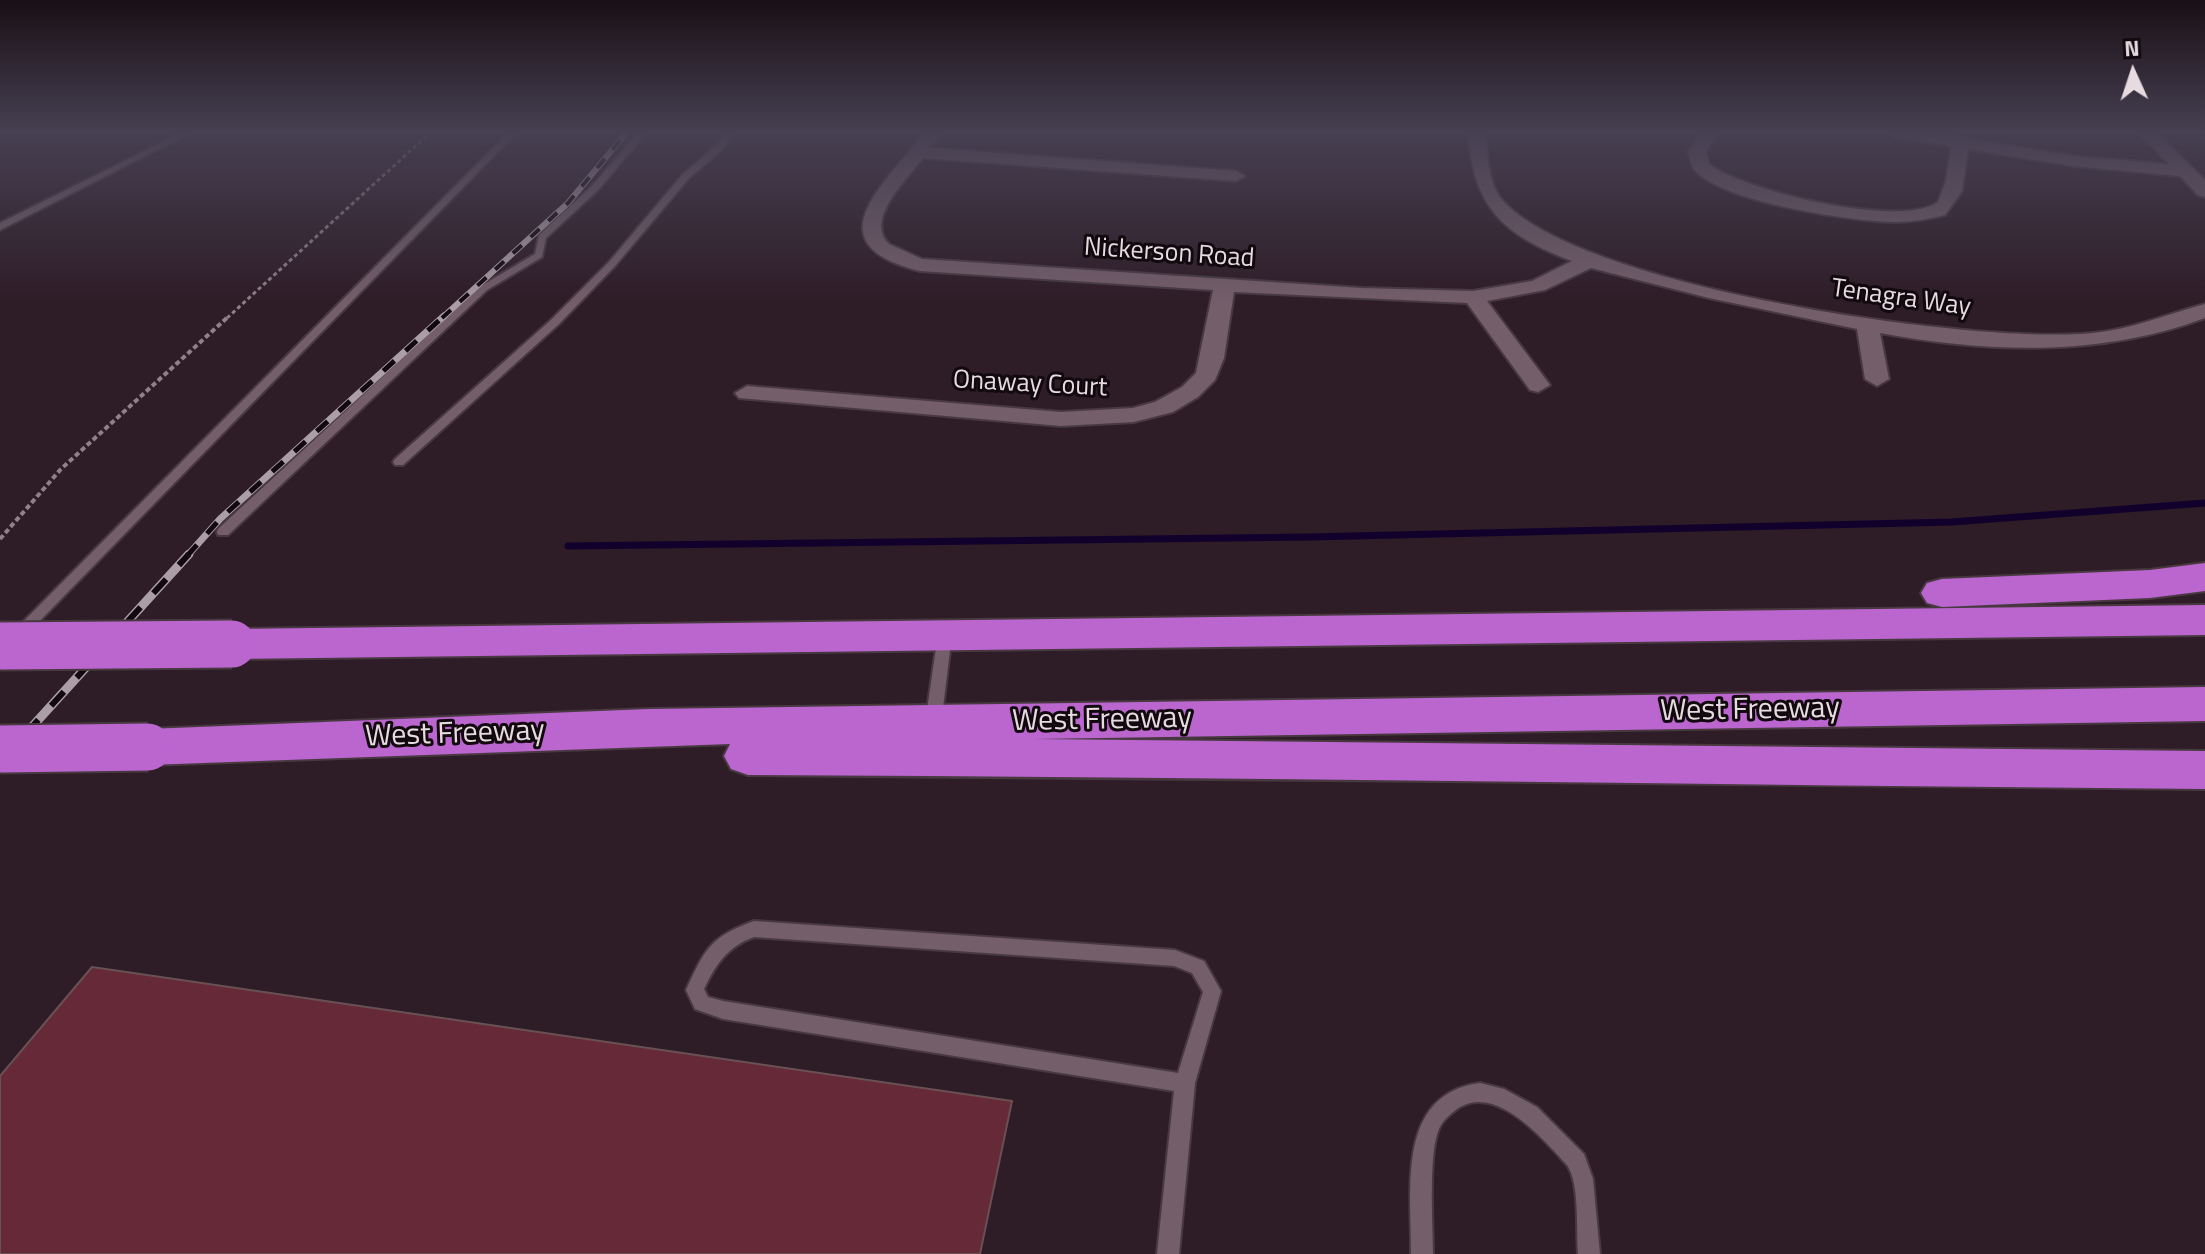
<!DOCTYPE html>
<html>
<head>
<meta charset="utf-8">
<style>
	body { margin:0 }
	#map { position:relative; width:2205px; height:1254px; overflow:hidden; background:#2e1c26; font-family:"Titillium Web",sans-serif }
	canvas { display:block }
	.north { position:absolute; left:2093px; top:32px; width:80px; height:80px; -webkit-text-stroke:6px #11090e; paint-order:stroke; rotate:357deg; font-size:22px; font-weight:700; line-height:32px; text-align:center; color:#e7dae1 }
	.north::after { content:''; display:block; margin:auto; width:28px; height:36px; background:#e7dae1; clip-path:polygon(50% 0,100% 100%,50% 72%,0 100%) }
</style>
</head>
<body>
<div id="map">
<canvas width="2205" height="1254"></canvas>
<div class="north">N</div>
</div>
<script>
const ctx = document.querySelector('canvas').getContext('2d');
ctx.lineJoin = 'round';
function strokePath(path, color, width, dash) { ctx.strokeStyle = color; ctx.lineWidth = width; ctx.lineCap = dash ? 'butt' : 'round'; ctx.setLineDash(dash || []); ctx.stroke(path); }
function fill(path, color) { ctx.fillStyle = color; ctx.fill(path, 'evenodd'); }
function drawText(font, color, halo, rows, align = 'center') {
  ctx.font = font + ' "Titillium Web",sans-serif'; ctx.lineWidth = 6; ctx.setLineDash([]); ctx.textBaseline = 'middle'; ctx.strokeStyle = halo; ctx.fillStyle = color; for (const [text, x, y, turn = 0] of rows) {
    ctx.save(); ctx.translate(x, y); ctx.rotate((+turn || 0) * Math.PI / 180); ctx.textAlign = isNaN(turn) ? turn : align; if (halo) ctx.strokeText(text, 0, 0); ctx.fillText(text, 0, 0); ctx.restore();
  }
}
strokePath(new Path2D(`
	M568 546 1310 537 1952 522 2205 503`), '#11002c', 7);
const building = new Path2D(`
	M92 967 1012 1101 980 1254H0V1076Z`);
fill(building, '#662937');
strokePath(building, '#695054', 2);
const service = new Path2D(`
	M183 132H192L0 230V223Z
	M509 132H517L22 639H12L10 636 12 633Z
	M639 132H647L598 190 546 238 542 257 487 290 228 535H218L217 532 218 529 481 286 535 254 539 235 592 186Z
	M727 132H735L723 149 689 178 615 266 559 324 403 465H395L393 462 395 459 551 320 609 262 683 174 717 145Z
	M945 629 952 634 941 724 938 728H928L925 724 938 634Z
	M754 921 1175 950 1204 961 1221 991 1195 1083 1179 1254H1157L1174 1091 723 1019 695 1009 686 990C705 949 710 937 754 921ZM754 937 1174 966 1192 973 1203 992 1178 1073 723 1001 708 997 704 989C716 964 727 947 754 937Z
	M1480 1083 1504 1089 1537 1107 1584 1154 1593 1179 1600 1254H1578C1576 1231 1580 1183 1567 1165 1544 1140 1498 1085 1460 1107 1452 1112 1442 1121 1439 1129 1428 1154 1433 1225 1433 1254H1411C1412 1191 1395 1094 1480 1083Z`);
const minor = new Path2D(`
	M925 132H942L930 148 1236 171 1245 176 1236 181 923 158C907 179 864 219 889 244L922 259 1362 288 1473 291 1532 281 1572 261C1503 235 1473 207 1468 132H1485C1488 154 1487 183 1503 201 1582 288 1975 345 2093 333 2133 329 2167 314 2205 304V318C2100 357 1989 353 1880 333L1889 379 1877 386 1865 379 1857 329 1709 298 1591 268 1545 290 1487 301 1550 385 1538 392 1530 390 1467 303 1234 292 1224 358 1215 380 1198 397 1173 412 1134 422 1061 426 739 398 735 393 747 386 1061 412 1133 408 1155 402 1182 387 1196 373 1213 290 920 271C811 244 884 185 925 132Z
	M1702 132H1719L1706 152 1709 164C1743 191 1902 229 1938 202L1946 181 1951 146 1895 137 1887 132H1925L2073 156 2169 164 2138 132H2156L2205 180V197L2198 195 2180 176 2073 166 1968 149 1962 191 1945 215C1928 219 1913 222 1896 222 1854 222 1720 202 1694 169 1691 165 1690 158 1688 152Z`);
const motorway = new Path2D(`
	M2205 563V591L2150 598 1942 607 1927 603 1921 593 1927 583 1942 579 2150 570Z
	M2205 605V635L232 659 216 655 210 644 216 633 232 629Z
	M2205 687V721L1035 739 2205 751V789C1719 785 1234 777 748 775L731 769 724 756 730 744 148 765 131 760 124 747 131 734 148 729 649 709Z`);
strokePath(service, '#483941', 4);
strokePath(minor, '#483941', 4);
strokePath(motorway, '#483941', 4);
strokePath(new Path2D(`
	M227 318 431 132`), '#908189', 3, [4, 3]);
strokePath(new Path2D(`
	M0 539 61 469 229 316`), '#908189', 4, [5, 3]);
fill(service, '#745e6a');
fill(minor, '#745e6a');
fill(motorway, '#bb65cf');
const railFar2 = new Path2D(`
	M442 318 568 203 627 132`);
const railFar1 = new Path2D(`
	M187 556 220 519 444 316`);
const rail = new Path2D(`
	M0 762 189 554`);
strokePath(railFar2, '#ac9ea6', 6);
strokePath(railFar1, '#ac9ea6', 7);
strokePath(rail, '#ac9ea6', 9);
strokePath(railFar2, '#11090e', 4, [12]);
strokePath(railFar1, '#11090e', 5, [15]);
strokePath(rail, '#11090e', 6, [19]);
const motorwayBridge = new Path2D(`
	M0 646 232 644
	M0 749 148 747`);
strokePath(motorwayBridge, '#483941', 51, []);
strokePath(motorwayBridge, '#bb65cf', 47);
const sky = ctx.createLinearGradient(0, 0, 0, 307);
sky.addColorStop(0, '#190f15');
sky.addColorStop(0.43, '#464052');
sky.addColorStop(1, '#46405200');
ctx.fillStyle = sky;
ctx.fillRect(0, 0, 2205, 307);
drawText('26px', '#e7dae1', '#11090e', [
	["Nickerson Road",1169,254,4],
	["Tenagra Way",1901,299,8],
	["Onaway Court",1030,385,3]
]);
drawText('30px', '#e7dae1', '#11090e', [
	["West Freeway",1750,711,-1],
	["West Freeway",1102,721,-1],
	["West Freeway",455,735,-2]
]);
</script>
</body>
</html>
